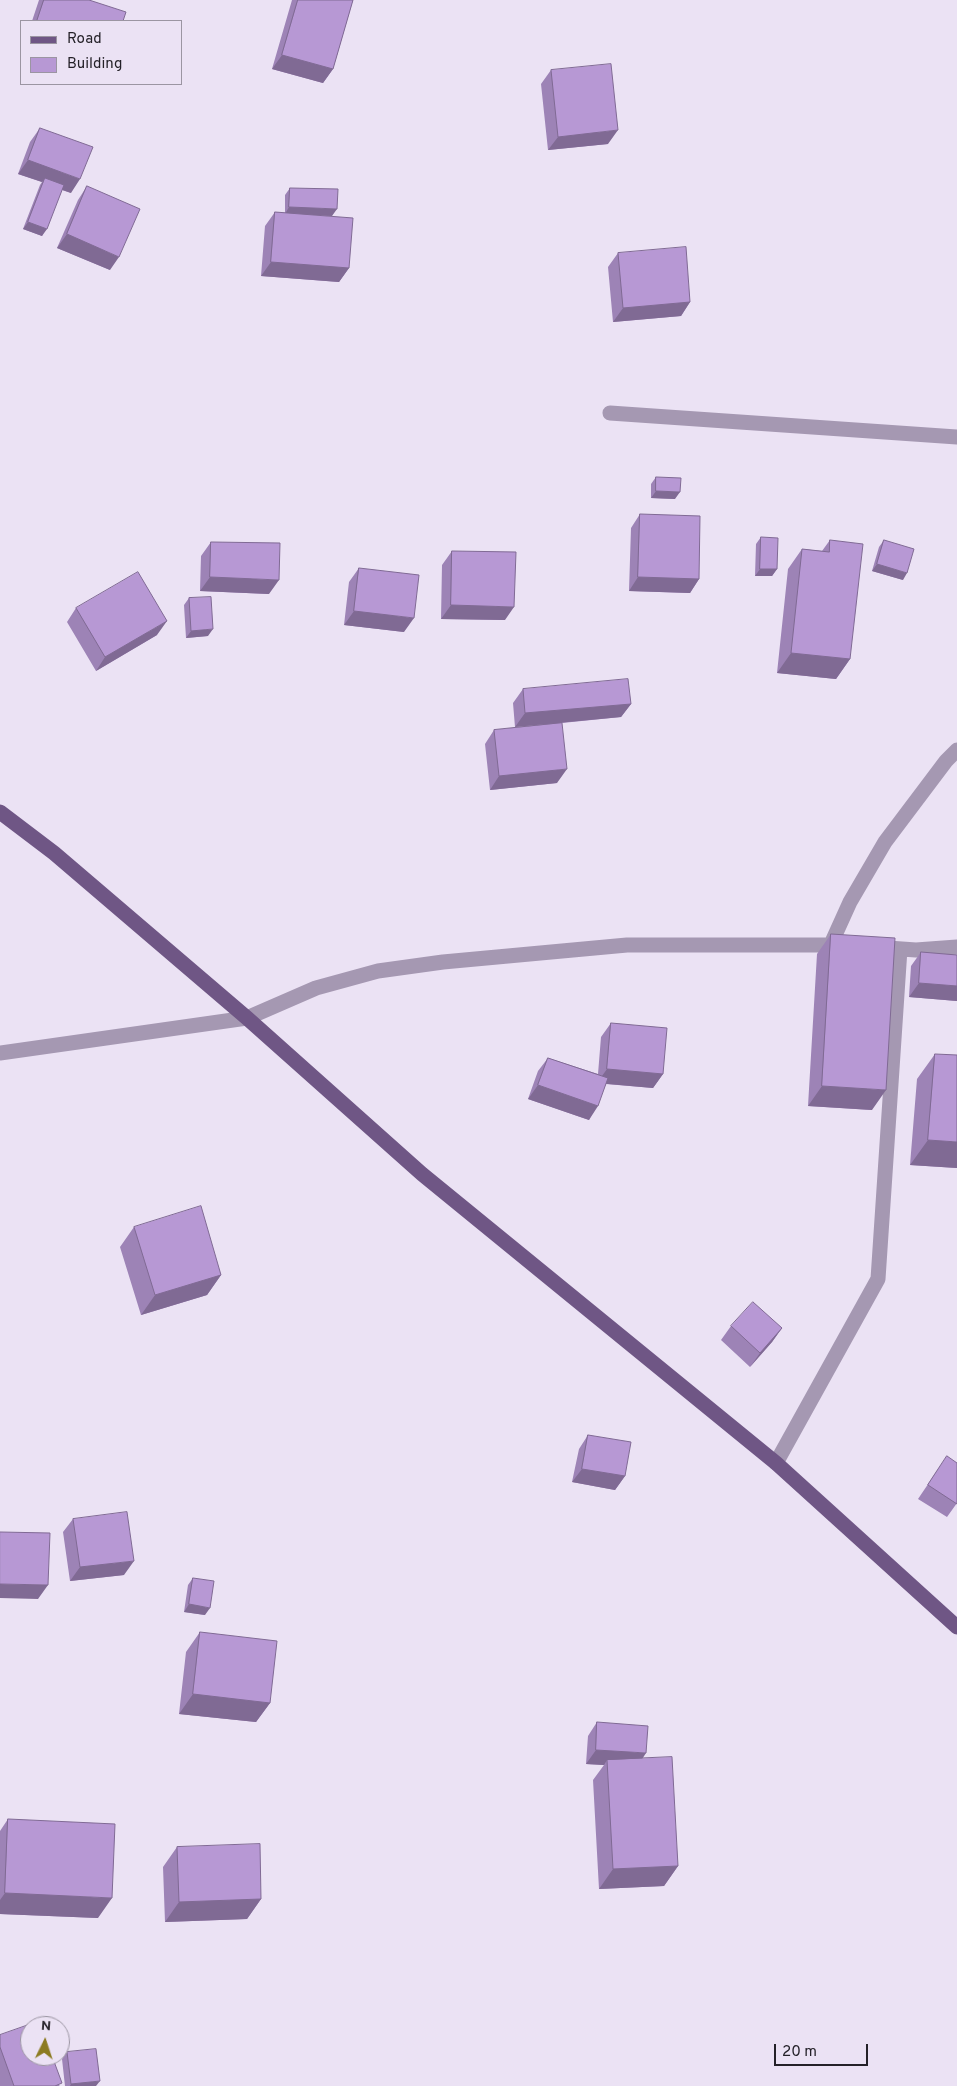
<!DOCTYPE html>
<html>
<head>
<meta charset="utf-8">
<style>
	body { margin:0 }
	#map { position:relative; width:957px; height:2086px; overflow:hidden; background:#ebe2f4; font-family:Overpass,sans-serif }
	canvas { display:block }
	.legend { position:absolute; left:20px; top:20px; width:162px; height:65px; box-sizing:border-box; background:#ebe2f4; border:1px solid #9b95a2; margin:0; padding:6px 9px; list-style:none; font-size:15px; color:#242128 }
	.legend li { display:flex; align-items:center; gap:10px; height:25px }
	.legend b { width:25px; border:1px solid #9b95a2 }
	.north { position:absolute; left:20px; top:2016px; width:50px; height:50px; box-sizing:border-box; background:#ebe2f4; border:1px solid #9b95a2; border-radius:50%; rotate:4deg; font-size:14px; font-weight:700; line-height:20px; text-align:center; color:#242128 }
	.north::after { content:''; display:block; margin:auto; width:18px; height:22px; background:#8c7b21; clip-path:polygon(50% 0,100% 100%,50% 72%,0 100%) }
	.scale { position:absolute; left:774px; top:2044px; width:94px; height:22px; box-sizing:border-box; border:2px solid #242128; border-top:0; padding-left:6px; font-size:15px; line-height:18px; white-space:nowrap; color:#242128; -webkit-text-stroke:4px #ebe2f4; paint-order:stroke }
</style>
</head>
<body>
<div id="map">
<canvas width="957" height="2086"></canvas>
<ul class="legend">
<li><b style="height:6px;background:#6f5685"></b>Road</li>
<li><b style="height:14px;background:#b798d4"></b>Building</li>
</ul>
<div class="north">N</div>
<div class="scale">20 m</div>
</div>
<script>
const ctx = document.querySelector('canvas').getContext('2d');
ctx.lineJoin = 'round';
function strokePath(path, color, width, dash) { ctx.strokeStyle = color; ctx.lineWidth = width; ctx.lineCap = dash ? 'butt' : 'round'; ctx.setLineDash(dash || []); ctx.stroke(path); }
function fill(path, color) { ctx.fillStyle = color; ctx.fill(path, 'evenodd'); }
strokePath(new Path2D(`
	M610 413 957 437
	M831 944 850 902 885 842 946 761 957 750
	M874 947 916 950 957 947
	M0 1053 247 1018 316 988 378 971 443 962 627 945H844
	M776 1463 878 1279 900 949`), '#a598b2', 15);
strokePath(new Path2D(`
	M0 812 54 853 247 1018 422 1174 776 1463 957 1627`), '#6f5685', 15);
fill(new Path2D(`
	M39 0H89L123 21H32Z
	M292 0H353L333 69 323 83 272 69Z
	M551 70 608 144 548 150 541 84Z
	M40 128 71 193 62 190 42 236 23 229 40 185 42 182 18 174 30 142Z
	M87 186 110 270 57 248 78 200Z
	M290 188 332 216 309 215 349 268 339 282 261 276 265 226 275 212 285 213V195Z
	M618 253 690 302 681 316 613 322 608 267Z
	M656 477 675 499 651 498V484Z
	M640 514 699 579 690 593 629 591 631 528Z
	M761 537 777 569 772 576H755L756 544Z
	M830 540 850 659 836 679 777 673 788 569 802 549 822 551Z
	M884 540 903 580 872 571 879 547Z
	M211 542 269 594 200 591 201 556Z
	M452 551 505 620 441 619 442 565Z
	M359 568 404 632 344 625 349 582Z
	M189 598 208 636 186 638 184 605Z
	M76 608 157 635 96 671 67 622Z
	M523 689 631 704 621 717 562 723 557 783 490 790 485 744 494 730 546 724 515 727 513 703Z
	M831 934 872 1110 808 1106 817 954Z
	M921 952 957 955V1001L909 997 911 966Z
	M611 1023 663 1074 653 1088 606 1084 589 1120 528 1099 538 1071 548 1058 598 1074 601 1037Z
	M935 1054 957 1168 910 1165 917 1079Z
	M134 1227 221 1275 207 1295 141 1315 120 1247Z
	M731 1326 782 1328 772 1342 750 1367 721 1340Z
	M588 1435 625 1476 615 1490 572 1482 579 1449Z
	M947 1456 957 1503 947 1517 918 1499Z
	M73 1519 124 1575 70 1581 63 1532Z
	M193 1578 205 1615 184 1612 188 1585Z
	M200 1632 270 1703 256 1722 179 1714 186 1652Z
	M597 1722 642 1759 678 1866 664 1886 599 1889 593 1780 604 1765 586 1764 588 1736Z
	M8 1819 98 1918 0 1914V1831Z
	M177 1847 261 1899 247 1919 165 1922 163 1867Z
	M0 2035 60 2086H0Z
	M67 2052 96 2086H65L62 2059Z`), '#9d83b6');
fill(new Path2D(`
	M282 55 333 69 323 83 272 69Z
	M618 130 608 144 548 150 558 137Z
	M28 160 80 179 71 193 43 183 45 178 42 182 18 174Z
	M289 207 337 209 332 216 285 214Z
	M28 222 47 229 42 236 23 229Z
	M67 234 119 257 110 270 57 248Z
	M271 262 349 268 339 282 261 276Z
	M690 302 681 316 613 322 623 308Z
	M656 491 680 492 675 499 651 498Z
	M877 564 907 573 903 580 872 571Z
	M760 569H777L772 576H755Z
	M210 577 279 580 269 594 200 591Z
	M638 577 699 579 690 593 629 591Z
	M451 605 514 607 505 620 441 619Z
	M354 611 414 618 404 632 344 625Z
	M167 621 157 635 96 671 105 657Z
	M213 629 208 636 186 638 191 631Z
	M791 653 850 659 836 679 777 673Z
	M631 704 621 717 515 727 525 713Z
	M567 769 557 783 490 790 499 776Z
	M919 983 957 986V1001L909 997Z
	M607 1069 663 1074 653 1088 597 1083Z
	M538 1085 598 1106 589 1120 528 1099Z
	M822 1086 886 1090 872 1110 808 1106Z
	M928 1140 957 1142V1168L910 1165Z
	M221 1275 207 1295 141 1315 155 1295Z
	M782 1328 772 1342 750 1367 760 1353Z
	M582 1469 625 1476 615 1490 572 1482Z
	M134 1561 124 1575 70 1581 80 1567Z
	M0 1584 48 1585 38 1599 0 1598Z
	M189 1604 210 1608 205 1615 184 1612Z
	M193 1694 270 1703 256 1722 179 1714Z
	M596 1750 646 1753 637 1767 607 1760 604 1765 586 1764Z
	M678 1866 664 1886 599 1889 613 1869Z
	M5 1893 112 1898 98 1918 0 1914V1900Z
	M261 1899 247 1919 165 1922 179 1902Z
	M100 2081 96 2086H70L71 2084Z`), '#806a94');
const building = new Path2D(`
	M44 0H89L126 12 123 21H37Z
	M298 0H353L333 69 282 55Z
	M611 64 618 130 558 137 551 70Z
	M40 128 93 147 80 179 28 160Z
	M45 178 64 185 47 229 28 222Z
	M87 186 140 209 119 257 67 234Z
	M290 188 338 189 337 209 289 207Z
	M275 212 353 218 349 268 271 262Z
	M686 247 690 302 623 308 618 253Z
	M656 477 681 478 680 492 656 491Z
	M640 514 700 516 699 579 638 577Z
	M761 537 778 538 777 569H760Z
	M830 540 863 544 850 659 791 653 802 549 829 552Z
	M884 540 914 549 907 573 877 564Z
	M211 542 280 543 279 580 210 577Z
	M452 551 516 552 514 607 451 605Z
	M359 568 419 575 414 618 354 611Z
	M138 572 167 621 105 657 76 608Z
	M211 597 213 629 191 631 189 598Z
	M628 679 631 704 525 713 523 689Z
	M562 723 567 769 499 776 494 730Z
	M831 934 895 938 886 1090 822 1086Z
	M921 952 957 955V986L919 983Z
	M611 1023 667 1028 663 1074 607 1069Z
	M935 1054 957 1055V1142L928 1140Z
	M548 1058 608 1078 598 1106 538 1085Z
	M201 1206 221 1275 155 1295 134 1227Z
	M753 1302 782 1328 760 1353 731 1326Z
	M588 1435 631 1442 625 1476 582 1469Z
	M947 1456 957 1463V1504L928 1485Z
	M127 1512 134 1561 80 1567 73 1519Z
	M0 1532 50 1533 48 1585 0 1584Z
	M193 1578 214 1581 210 1608 189 1604Z
	M200 1632 277 1641 270 1703 193 1694Z
	M597 1722 648 1726 646 1753 596 1750Z
	M672 1757 678 1866 613 1869 607 1760Z
	M8 1819 115 1824 112 1898 5 1893Z
	M260 1844 261 1899 179 1902 177 1847Z
	M40 2021 42 2026H30V2056H52L62 2083 55 2086H14L0 2047V2035Z
	M96 2049 100 2081 71 2084 67 2052Z`);
fill(building, '#b798d4');
strokePath(building, '#806a94', 1);
</script>
</body>
</html>
